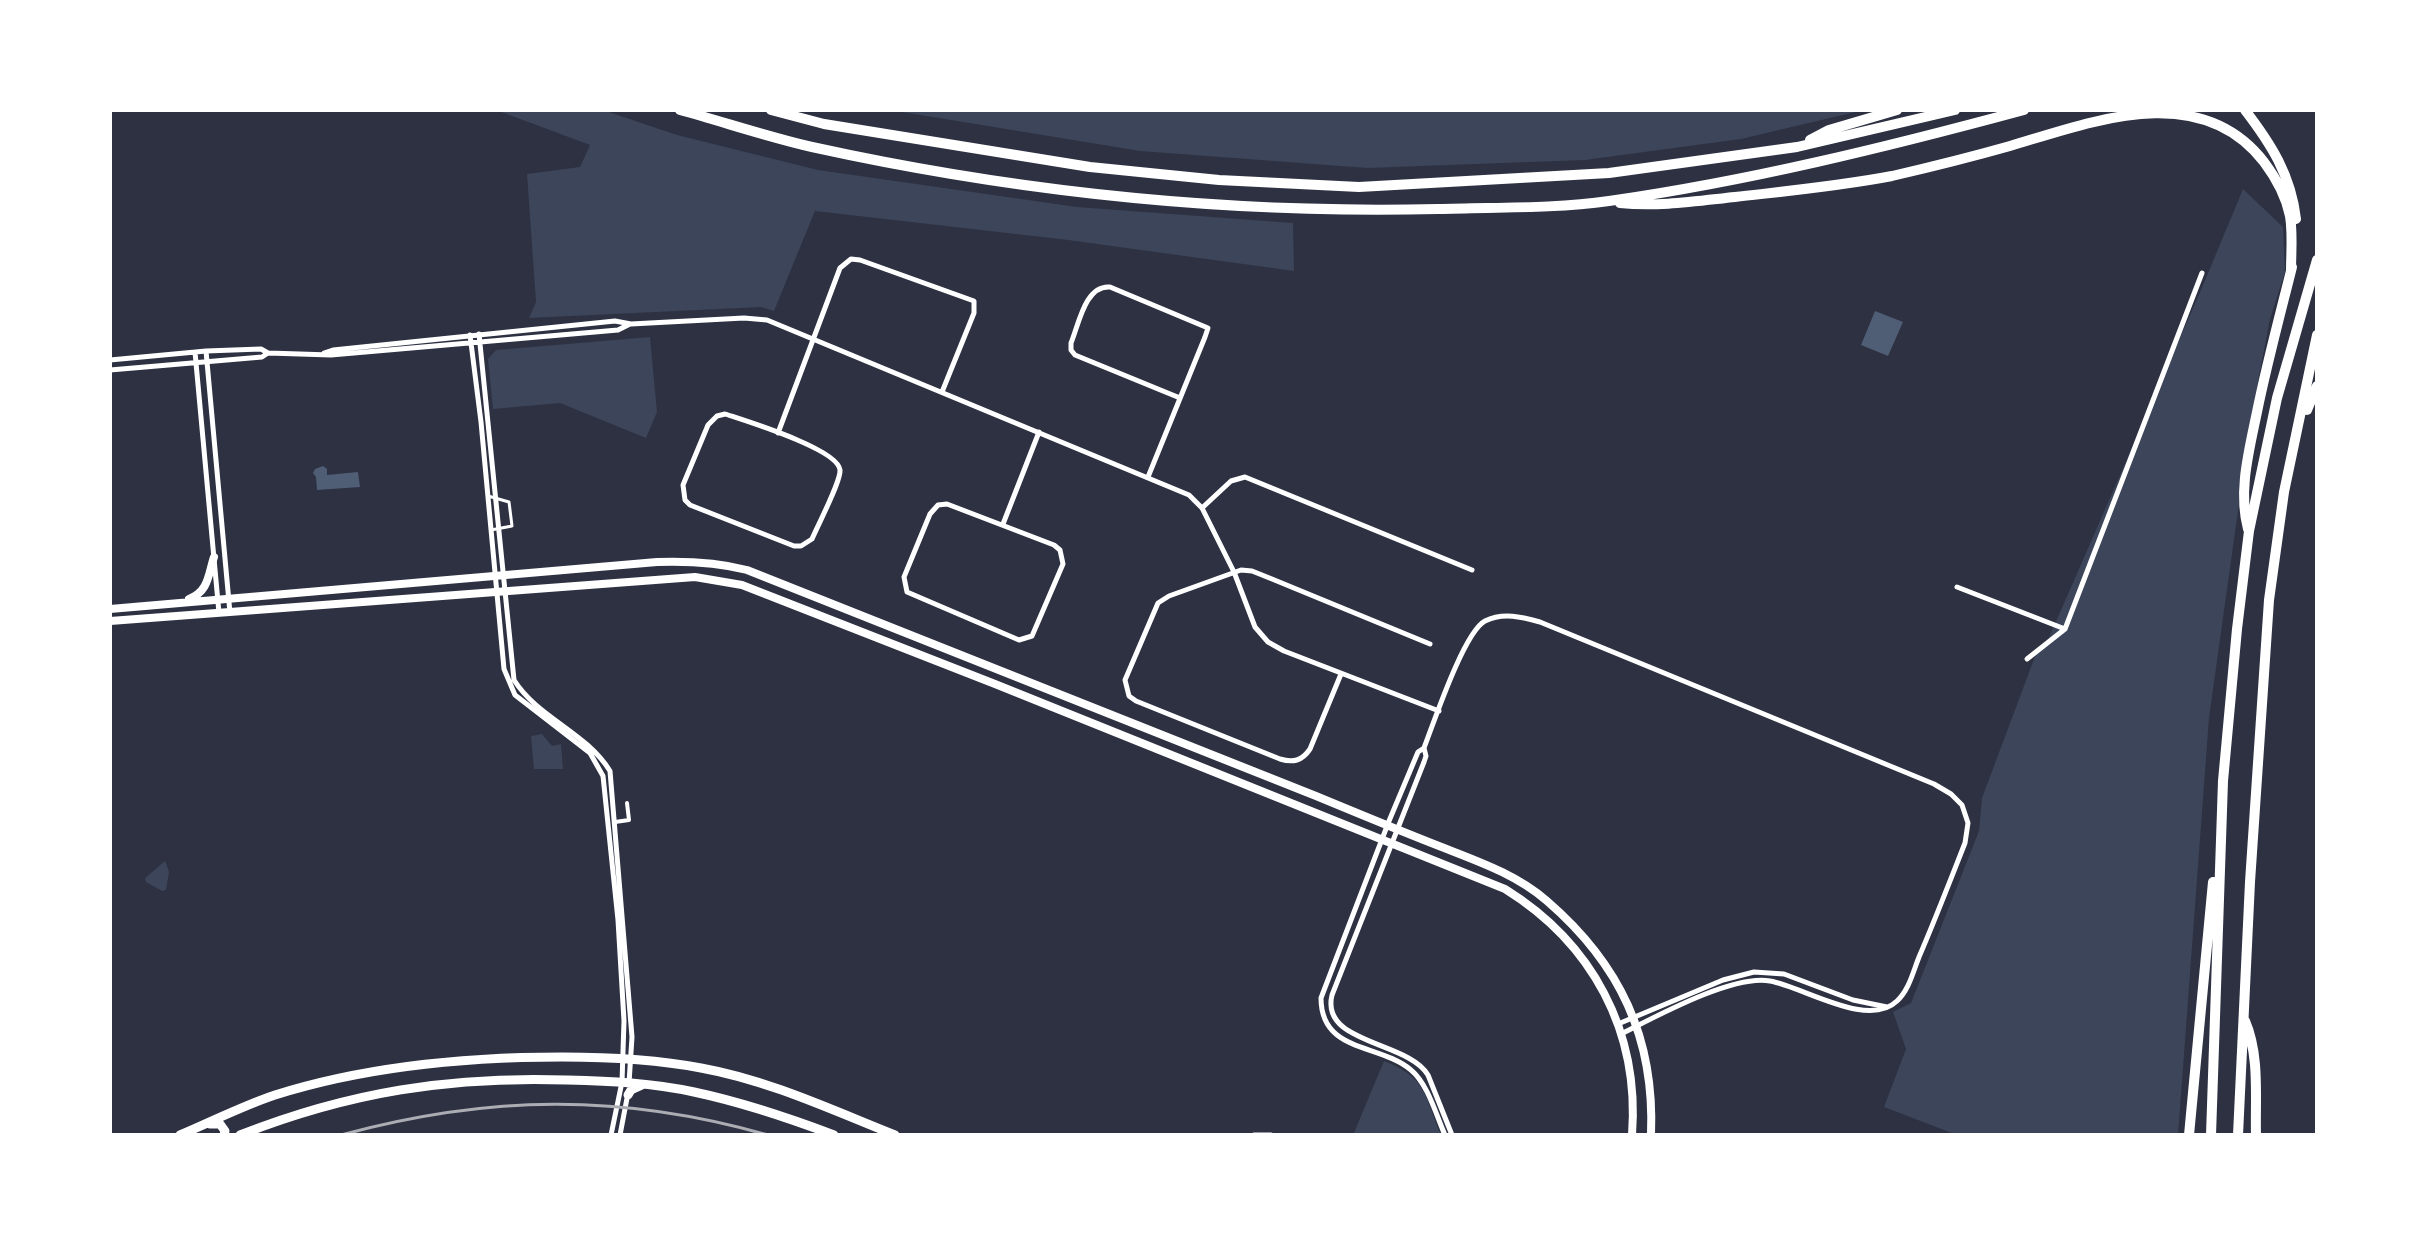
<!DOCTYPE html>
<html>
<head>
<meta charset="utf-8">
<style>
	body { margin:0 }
	#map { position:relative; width:2427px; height:1245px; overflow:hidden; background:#2d3142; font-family:"Fira Sans",sans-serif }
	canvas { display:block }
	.frame { position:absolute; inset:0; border:112px solid #fff; pointer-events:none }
</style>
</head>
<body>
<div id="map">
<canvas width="2427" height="1245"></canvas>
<div class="frame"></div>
</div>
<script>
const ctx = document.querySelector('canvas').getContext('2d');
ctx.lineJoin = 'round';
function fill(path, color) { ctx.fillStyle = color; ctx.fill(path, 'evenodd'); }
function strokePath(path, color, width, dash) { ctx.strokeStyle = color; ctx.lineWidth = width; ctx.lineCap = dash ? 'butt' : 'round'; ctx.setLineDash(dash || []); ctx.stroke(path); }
fill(new Path2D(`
	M496 110H603L677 135 818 170 1077 207 1293 223 1294 271 1068 240 815 211 774 311 761 307 529 318 536 302 527 174 580 167 590 145Z
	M890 110H1864L1741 139 1585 160 1367 168 1140 151Z
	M2243 189 2283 227 2285 272 2270 319 2251 418 2209 718 2178 1135H1957L1884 1107 1906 1049 1893 1012 1911 1003 1979 831 1982 798 2037 651 2047 642 2201 290Z
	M650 337 657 412 646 438 560 403 493 409 488 359 496 350Z
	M542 734 552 746 561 744 563 769H534L531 736Z
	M165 861 169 872 166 890 162 891 146 882 145 878Z
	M1384 1061C1427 1078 1424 1094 1441 1135H1353Z`), '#3c4559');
fill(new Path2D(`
	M1875 311 1903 322 1888 356 1861 345Z
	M323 466 327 469V475L358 472 360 487 317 490 316 477 313 473 315 469Z`), '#4f5d75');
strokePath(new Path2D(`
	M488 496 509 502 512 526 491 530`), '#fff', 3);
strokePath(new Path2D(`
	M615 822 629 820 627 803`), '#fff', 4);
strokePath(new Path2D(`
	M479 334 514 680C538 718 586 732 610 771L632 1037 629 1083
	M470 335 481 422 504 669 515 695 590 753 603 776 618 920 624 1021 622 1082 611 1135
	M206 351 230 613
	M195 352 219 613
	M324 353 333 350 615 321 631 324 744 318 767 320 1189 495 1202 508 1234 572 1255 627 1268 642 1284 651 1439 711
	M110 360 206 351 261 349 268 353 331 355 618 330 630 324
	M110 370 262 357 268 353
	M725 414C746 421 838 449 840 470 841 481 818 525 812 539L801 546H794L690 505 685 500 683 485 708 425 717 416Z
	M778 433 840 268 851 259 860 260 974 301V313L942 392
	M1148 477 1205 337 1208 328 1110 287C1085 285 1079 324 1071 343V350L1075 355 1180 398
	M947 504 1054 545 1060 550 1063 564 1032 636 1019 640 907 592 904 577 930 514 938 505Z
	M1202 508 1231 481 1245 477 1472 570
	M1003 524 1039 432
	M1957 587 2065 629
	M2027 659 2065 629 2202 273
	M1341 674 1310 749C1302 761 1293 763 1280 759L1136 701 1129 696 1125 680 1158 603 1169 596 1241 570 1252 571 1272 579 1430 644
	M1424 748 1426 756 1424 762 1332 995C1320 1044 1408 1041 1428 1075L1452 1135
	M1618 1024 1723 980 1754 972 1784 974 1853 1000 1887 1007
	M620 1135 628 1093
	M1254 1135H1271
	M1445 1135C1436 1115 1428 1084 1411 1070 1379 1043 1321 1053 1321 998L1389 821 1418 752 1424 748C1434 722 1464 632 1485 621 1503 612 1522 617 1540 622L1934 784 1951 794 1962 805 1968 823 1965 843C1950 881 1935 920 1919 957 1913 972 1909 990 1897 1001 1868 1029 1804 987 1770 981 1733 974 1655 1017 1621 1034`), '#fff', 5);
strokePath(new Path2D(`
	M189 599C209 591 208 575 214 557
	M110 609 657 562C688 561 716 562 747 570 936 646 1126 720 1316 796 1357 813 1398 830 1439 846 1477 861 1516 874 1547 901 1620 964 1655 1038 1651 1135
	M110 621 695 577 742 585 995 684 1505 889C1592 943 1640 1031 1632 1135`), '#fff', 8);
strokePath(new Path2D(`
	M628 1095 631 1090 642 1085
	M210 1124H220L225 1131 224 1135
	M180 1135C211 1122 242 1106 275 1095 367 1066 465 1057 562 1057 609 1057 654 1059 701 1068 768 1080 832 1110 895 1135
	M240 1135C349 1092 451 1076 567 1080 610 1081 653 1083 694 1092 741 1102 789 1118 834 1135`), '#fff', 9);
strokePath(new Path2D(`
	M680 110C724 122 768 137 812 147 1017 192 1228 214 1438 209 1494 207 1553 209 1609 201 1749 181 1887 147 2024 110
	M771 110 824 124 1090 167 1219 180 1359 187 1609 173 1797 147 1955 110
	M2245 110C2271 144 2291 175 2296 219
	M1810 140 1829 130 1897 110
	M1620 203C1658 207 1697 201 1735 197 1787 191 1840 186 1892 176 1931 167 1971 157 2010 146 2091 122 2200 79 2264 162 2276 178 2286 196 2290 216 2293 234 2291 253 2291 271
	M2307 410 2317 386
	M2248 529C2238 491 2249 451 2257 412 2267 363 2280 315 2292 267
	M2245 1021C2260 1056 2255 1098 2256 1135
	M2189 1135 2213 882
	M2211 1135 2223 781 2237 629 2249 531 2277 398 2317 260
	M2238 1135 2250 882 2269 600 2284 492 2317 335`), '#fff', 10);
strokePath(new Path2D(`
	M341 1135C488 1095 621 1093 768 1135`), '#abadb3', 3);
</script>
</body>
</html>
